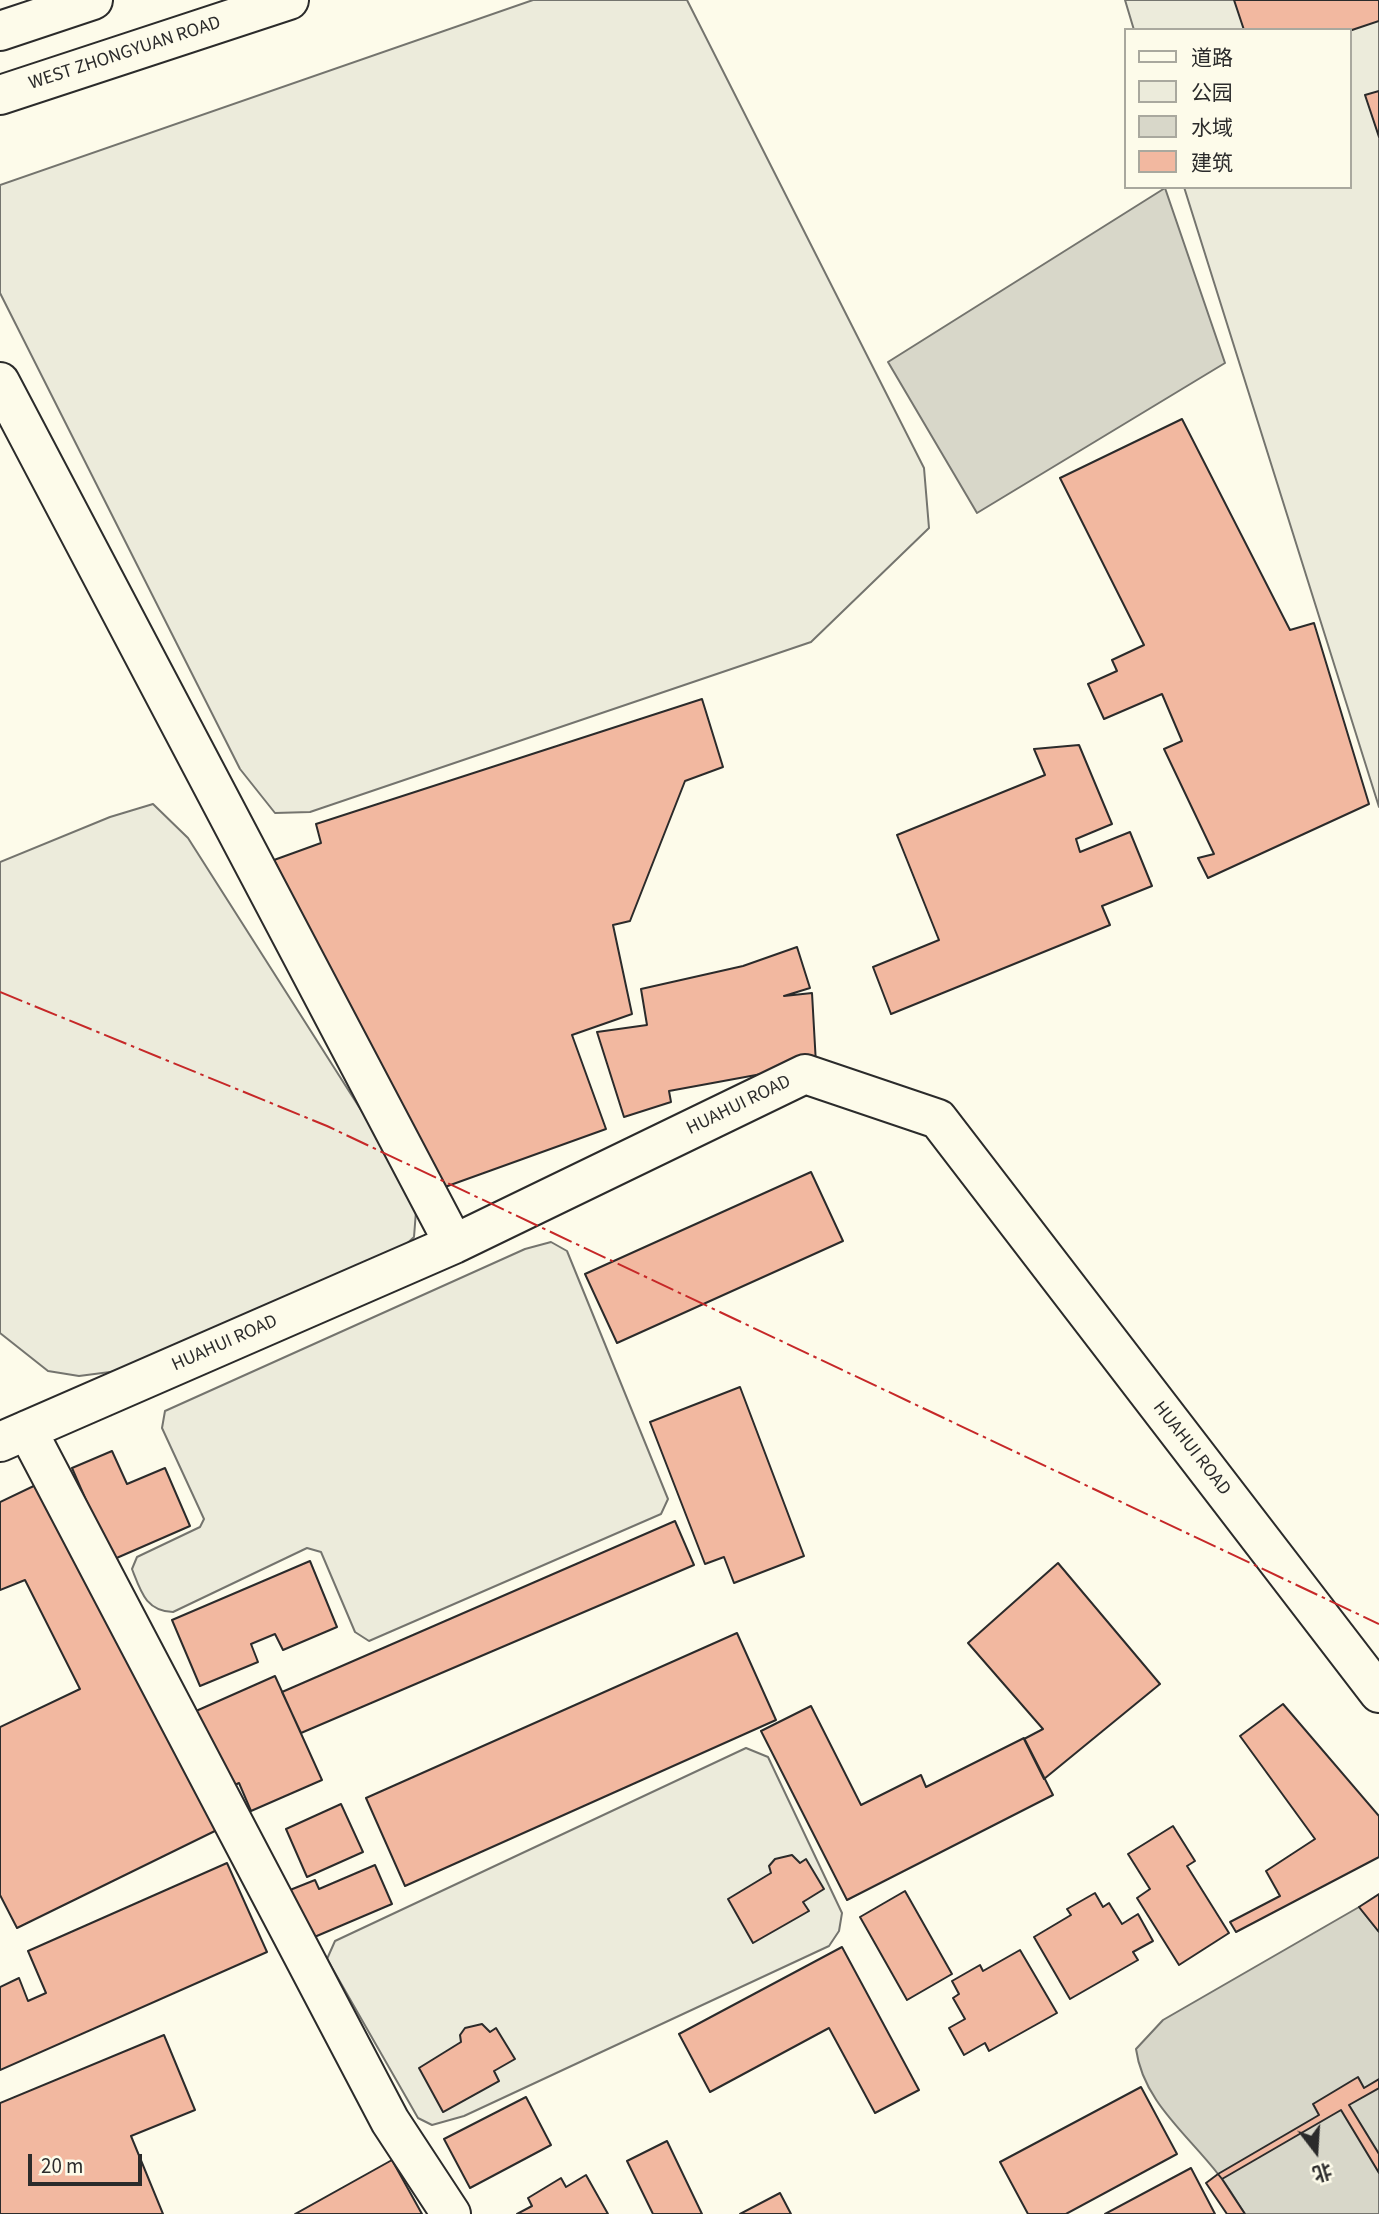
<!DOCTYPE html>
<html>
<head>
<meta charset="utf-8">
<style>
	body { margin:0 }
	#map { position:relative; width:1379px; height:2214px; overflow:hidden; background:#fdfbea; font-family:"Source Sans 3","Noto Sans SC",sans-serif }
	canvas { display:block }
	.legend { position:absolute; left:1124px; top:28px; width:228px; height:161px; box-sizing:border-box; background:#fdfbea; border:2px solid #a9a89e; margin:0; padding:9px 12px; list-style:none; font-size:21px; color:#2b2b2b }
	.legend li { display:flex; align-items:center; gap:14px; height:35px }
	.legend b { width:35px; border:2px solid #a9a89e }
	.north { position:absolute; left:1281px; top:2116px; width:70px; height:70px; -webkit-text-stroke:5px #fdfbea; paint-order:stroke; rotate:163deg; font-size:19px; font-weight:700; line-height:28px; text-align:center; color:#2b2b2b }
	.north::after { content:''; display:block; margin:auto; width:24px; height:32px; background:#2b2b2b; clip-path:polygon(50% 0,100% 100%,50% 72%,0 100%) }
	.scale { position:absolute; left:28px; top:2154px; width:114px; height:32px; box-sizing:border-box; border:4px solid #2b2b2b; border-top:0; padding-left:9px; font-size:21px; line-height:24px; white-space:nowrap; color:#2b2b2b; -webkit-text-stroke:5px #fdfbea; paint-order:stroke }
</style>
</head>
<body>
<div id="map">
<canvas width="1379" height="2214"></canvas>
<ul class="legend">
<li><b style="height:9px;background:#fdfbea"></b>道路</li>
<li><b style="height:19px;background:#ecebdb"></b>公园</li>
<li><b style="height:19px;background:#d8d7c9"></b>水域</li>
<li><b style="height:19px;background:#f2b8a0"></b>建筑</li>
</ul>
<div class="north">北</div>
<div class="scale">20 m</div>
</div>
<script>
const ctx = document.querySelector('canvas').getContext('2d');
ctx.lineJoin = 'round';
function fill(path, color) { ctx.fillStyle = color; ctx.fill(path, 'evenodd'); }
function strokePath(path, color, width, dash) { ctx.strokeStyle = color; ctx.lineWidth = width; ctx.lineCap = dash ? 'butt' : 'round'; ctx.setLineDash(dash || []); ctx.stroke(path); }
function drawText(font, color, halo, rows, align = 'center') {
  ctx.font = font + ' "Source Sans 3",sans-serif'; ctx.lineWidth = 5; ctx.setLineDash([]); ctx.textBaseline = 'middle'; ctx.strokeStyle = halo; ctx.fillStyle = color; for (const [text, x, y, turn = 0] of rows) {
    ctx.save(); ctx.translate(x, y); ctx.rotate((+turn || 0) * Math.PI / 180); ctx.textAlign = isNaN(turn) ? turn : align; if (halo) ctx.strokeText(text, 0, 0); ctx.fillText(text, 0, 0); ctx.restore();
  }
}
const green = new Path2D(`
	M533 0H687L924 468 929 528 811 642 310 812 275 813 240 769 0 293V185Z
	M1125 0H1379V807L1184 187H1349V30H1134Z
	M153 804 188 838 417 1198 414 1237 397 1253 141 1368 79 1376 48 1371 0 1333V862L110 817Z
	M551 1242 567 1251 668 1499 661 1514 369 1641 355 1632 321 1552 307 1548 173 1612C146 1611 141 1592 132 1569L137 1557 200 1527 204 1519 162 1428 165 1411 525 1249Z
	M746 1748 768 1757 842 1913 839 1931 829 1946 464 2116 432 2125 418 2118 327 1959 335 1941Z`);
fill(green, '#ecebdb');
strokePath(green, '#74746e', 2);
const water = new Path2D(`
	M1165 188 1225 363 977 513 888 362Z
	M1359 1907 1379 1932V2214H1245C1236 2201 1228 2186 1218 2174 1187 2134 1143 2101 1136 2049L1163 2020Z`);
fill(water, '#d8d7c9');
strokePath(water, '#74746e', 2);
const building = new Path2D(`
	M1234 0H1379V21L1349 31 1244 30Z
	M1379 91V137L1365 95Z
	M1182 419 1290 630 1314 623 1369 804 1208 878 1198 858 1214 854 1164 749 1182 741 1162 694 1104 719 1088 684 1117 671 1112 660 1144 645 1060 478Z
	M702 699 723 767 685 781 630 921 613 925 632 1014 572 1035 606 1129 431 1192 407 1123 274 860 321 843 316 824Z
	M1079 745 1112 824 1076 839 1080 852 1130 832 1152 886 1102 906 1110 925 891 1014 873 967 939 940 897 835 1045 775 1034 749Z
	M797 947 810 988 784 996 812 993 816 1064 669 1091 671 1102 624 1117 597 1032 647 1025 641 989 743 966Z
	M811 1172 843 1241 617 1343 585 1274Z
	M740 1387 804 1556 734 1583 724 1557 705 1564 650 1422Z
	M112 1451 127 1484 165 1468 190 1526 112 1560 72 1468Z
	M40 1483 221 1828 17 1928 0 1895V1727L80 1689 25 1580 0 1590V1502Z
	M675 1521 694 1565 301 1733 282 1692Z
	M310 1561 337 1627 283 1650 275 1634 251 1644 258 1662 200 1686 172 1620Z
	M1058 1563 1160 1684 1044 1779 1024 1739 1043 1729 968 1643Z
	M737 1633 776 1720 405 1886 366 1798Z
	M275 1676 322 1780 251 1811 239 1783 222 1791 187 1715Z
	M1283 1704 1379 1816V1857L1236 1932 1230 1922 1280 1896 1266 1871 1315 1839 1240 1736Z
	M811 1706 861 1805 921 1775 926 1787 1024 1738 1053 1795 847 1900 761 1731Z
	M341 1804 363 1852 307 1877 286 1829Z
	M1173 1826 1195 1861 1187 1866 1229 1933 1179 1965 1137 1898 1150 1889 1128 1854Z
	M792 1855 800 1863 806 1859 824 1889 803 1902 809 1911 753 1943 728 1899 771 1873 769 1866 775 1859Z
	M227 1863 267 1952 0 2070V1987L19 1978 28 2001 46 1993 28 1951Z
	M375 1865 392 1904 305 1941 285 1892 315 1880 319 1889Z
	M905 1891 952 1974 907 2000 860 1917Z
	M1095 1893 1103 1907 1109 1903 1122 1924 1138 1914 1153 1941 1133 1952 1138 1960 1070 1999 1034 1937 1071 1915 1067 1909Z
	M1379 1894V1932L1359 1907Z
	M842 1947 919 2090 875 2113 829 2028 710 2092 679 2034Z
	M1020 1950 1057 2013 989 2051 985 2043 964 2055 949 2028 965 2019 953 1998 959 1994 952 1981 980 1965 983 1971Z
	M482 2024 490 2032 496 2028 515 2059 494 2071 499 2081 443 2112 419 2068 461 2042 460 2035 465 2028Z
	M164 2035 195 2110 131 2136 163 2214H0V2103Z
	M1358 2077 1364 2088 1379 2079V2088L1349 2105 1379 2154V2173L1341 2110 1222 2179 1218 2174 1319 2115 1313 2104Z
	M1141 2087 1177 2154 1066 2214H1028L1000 2162Z
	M526 2097 551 2145 470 2188 444 2139Z
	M667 2141 702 2214H653L627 2161Z
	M392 2160 422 2214H295Z
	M1191 2168 1215 2214H1105Z
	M1218 2174 1222 2179 1245 2214H1227L1206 2183Z
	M586 2175 608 2214H517L532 2206 528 2198 561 2178 566 2187Z
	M780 2193 791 2214H740Z`);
fill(building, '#f2b8a0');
strokePath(building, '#2b2b2b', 2);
const minor = new Path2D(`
	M0 382 454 1244
	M27 1430 390 2121 451 2214
	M0 1442 454 1244 805 1074 938 1119 1379 1693`);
const major = new Path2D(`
	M0 95 289 0`);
const highway = new Path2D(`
	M0 31 93 0`);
strokePath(minor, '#2b2b2b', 42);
strokePath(major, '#2b2b2b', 42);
strokePath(highway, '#2b2b2b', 42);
strokePath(minor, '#fdfbea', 38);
strokePath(major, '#fdfbea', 38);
strokePath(highway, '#fdfbea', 38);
strokePath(new Path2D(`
	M0 992 327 1126 1379 1624`), '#c62828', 2, [24, 5, 3.5, 5]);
drawText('19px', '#2b2b2b', '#fdfbea', [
	["WEST ZHONGYUAN ROAD",125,54,-18],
	["HUAHUI ROAD",739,1106,-26],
	["HUAHUI ROAD",225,1344,-24],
	["HUAHUI ROAD",1191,1449,52]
]);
</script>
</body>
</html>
